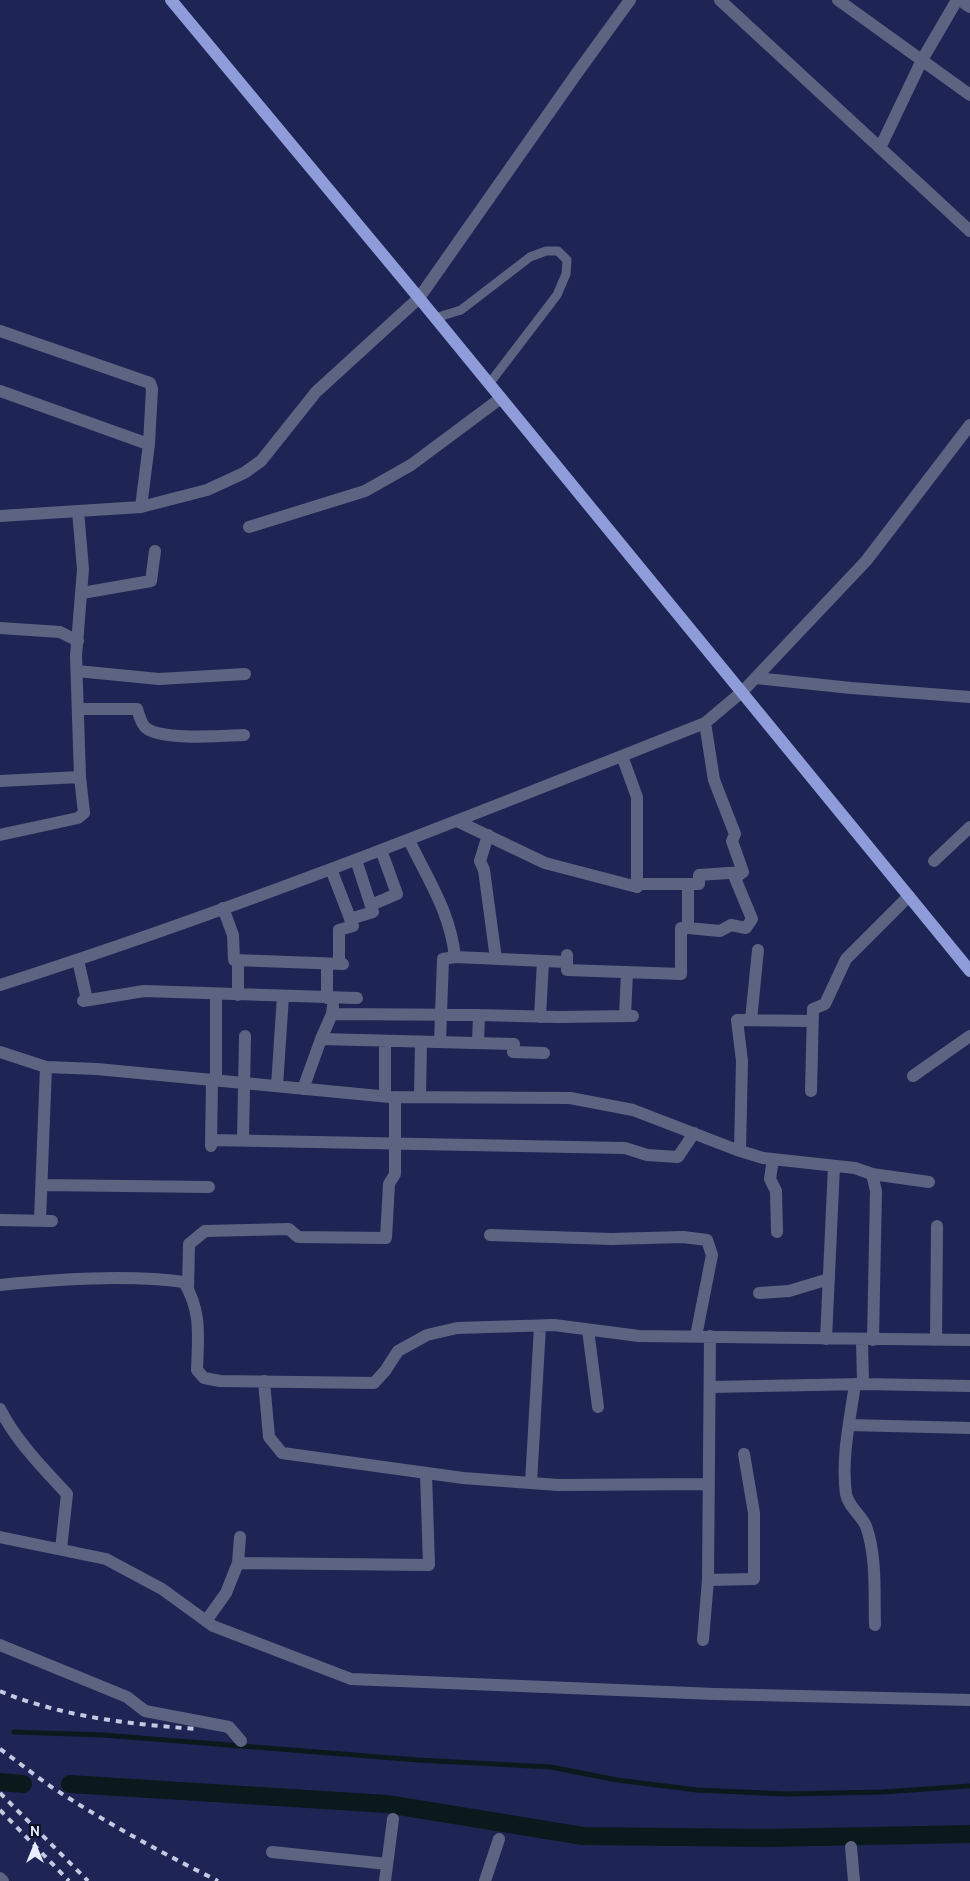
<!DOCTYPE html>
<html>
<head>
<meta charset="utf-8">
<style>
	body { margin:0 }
	#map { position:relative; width:970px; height:1881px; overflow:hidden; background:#1e2555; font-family:Cabin,sans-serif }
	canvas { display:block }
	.north { position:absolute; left:10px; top:1821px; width:50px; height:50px; -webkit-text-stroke:4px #0d1126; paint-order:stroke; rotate:0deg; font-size:14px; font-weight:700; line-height:20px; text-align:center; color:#e7ecff }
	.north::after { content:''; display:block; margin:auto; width:18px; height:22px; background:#e7ecff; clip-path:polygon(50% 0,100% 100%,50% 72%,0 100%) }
</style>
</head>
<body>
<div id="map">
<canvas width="970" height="1881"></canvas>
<div class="north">N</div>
</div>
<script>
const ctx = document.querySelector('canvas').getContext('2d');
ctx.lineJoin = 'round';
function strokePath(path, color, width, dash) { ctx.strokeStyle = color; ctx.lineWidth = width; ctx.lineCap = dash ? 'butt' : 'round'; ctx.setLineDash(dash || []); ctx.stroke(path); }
strokePath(new Path2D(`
	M14 1732 103 1735 418 1760 551 1767 617 1780 697 1790 786 1794 882 1792 970 1786`), '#0a191c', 5);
strokePath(new Path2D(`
	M0 1782 23 1784
	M70 1784 387 1804 583 1836 767 1838 970 1834`), '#0a191c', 18);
strokePath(new Path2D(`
	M435 318 461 310 530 257 546 251H558L567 260 566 274 557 295 489 384`), '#5d6482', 9);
strokePath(new Path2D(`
	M720 0 970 231
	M838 0 970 95
	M960 0 970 7
	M880 148 922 60 957 0
	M0 331 150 383 152 389 149 444 141 507
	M0 391 148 444
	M0 516 141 507 207 490 244 473 261 461 316 392 419 298 577 73 630 0
	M249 527 365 491 411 465 501 398
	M82 593 151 581 155 551
	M0 628 60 632 78 641
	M77 671 159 679 245 674
	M756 678 851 688 970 697
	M78 709H137C139 715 141 723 145 727 159 741 223 736 244 735
	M0 781 80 777
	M457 821 545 863 637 887V797L622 756
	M0 835 78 818 84 813 80 777 76 656 83 569 78 511
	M488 835 480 861 484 870 496 959
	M409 840C428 880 450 911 455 957
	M934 861 970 827
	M331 869 353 926 339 930V964
	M637 884H699V875L743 872
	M371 905 397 894 381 850
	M223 908 233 935 234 960 343 964
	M350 919 373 912 356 860
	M688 928 720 931 731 925 746 928 752 919 735 878 743 872 732 841 735 834 714 780 705 723
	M567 955V970L681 974V928H688V884
	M78 960 87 1000
	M238 960V995
	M0 985C239 909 472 815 705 723L743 691 866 561 970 425
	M327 998V964
	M83 1001 144 991 357 998
	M332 1014 479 1015 558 1017 633 1016
	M625 1016 627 972
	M540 1017 543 961
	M751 1020 758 950
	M321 1039 514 1044 513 1052 544 1053
	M440 1042 443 959 455 957 567 962
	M478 1043 479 1015
	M0 1052 46 1067 97 1069 390 1097 570 1098 633 1110 737 1150 763 1158 855 1168 872 1174 876 1191 873 1340
	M913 1076 970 1036
	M216 1080V994
	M277 1086 283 996
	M303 1089 321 1039 332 1014 333 1006
	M811 1091 813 1009 825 1004 846 959 909 896
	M385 1096V1042
	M420 1097 421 1042
	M211 1140 625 1148 647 1155 678 1157 694 1133
	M243 1140 245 1036
	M211 1146 212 1080
	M740 1151 742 1061 737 1020 812 1021
	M773 1159 770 1179 776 1191 777 1232
	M872 1174 929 1182
	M43 1185 209 1187
	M0 1220 52 1221
	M40 1220 46 1067
	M490 1235 611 1239 683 1237 707 1240 712 1255 696 1336
	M0 1285C58 1279 127 1274 184 1282 202 1312 198 1337 197 1370L204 1378 220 1381 374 1383 385 1371 398 1351 427 1335 457 1328 554 1325 639 1336 970 1340
	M188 1289 189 1244 205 1231 289 1229 298 1237 386 1238 389 1184 395 1174V1097
	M759 1293 789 1291 829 1279
	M588 1330 598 1407
	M826 1339 834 1166
	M862 1340 863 1384
	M936 1340 937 1226
	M264 1381 269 1437 282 1453 463 1478 558 1485 709 1484
	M855 1384C850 1420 841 1458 846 1494 848 1506 861 1515 866 1526 877 1557 874 1593 875 1625
	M710 1387 863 1384 970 1386
	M0 1409C17 1442 42 1467 67 1494L61 1549
	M849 1425 970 1428
	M531 1483 540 1326
	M0 1537 106 1559 162 1589 213 1626 351 1679 715 1694 970 1700
	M238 1563 429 1565 426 1474
	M708 1580 754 1579V1513L744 1454
	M206 1621 226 1593 238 1563 240 1537
	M703 1640 708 1580 710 1336
	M0 1645 127 1697 145 1711 229 1727 241 1741
	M851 1847 854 1881
	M272 1852 387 1864
	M0 1878 3 1881
	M385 1881 393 1819
	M485 1881 499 1839`), '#5d6482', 12);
strokePath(new Path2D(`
	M171 0 419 298 970 971`), '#8e9cd9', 12);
strokePath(new Path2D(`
	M0 1691C13 1697 26 1701 40 1705 91 1720 143 1725 196 1729
	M0 1749C17 1761 33 1774 50 1786 103 1821 160 1852 218 1881
	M0 1793 88 1881
	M0 1810 69 1881`), '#c4c9e1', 4, [6, 6]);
</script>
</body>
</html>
